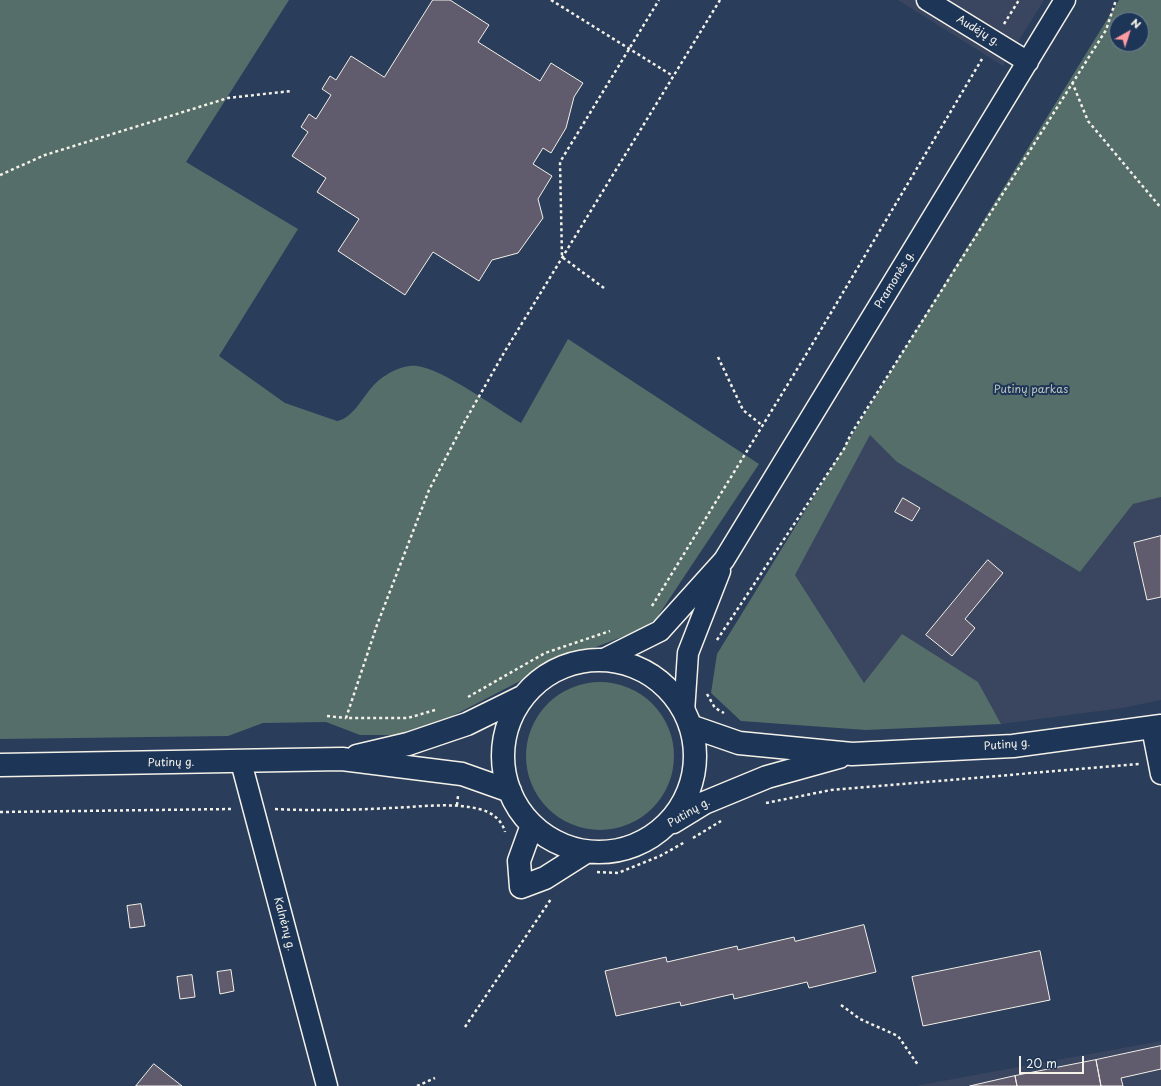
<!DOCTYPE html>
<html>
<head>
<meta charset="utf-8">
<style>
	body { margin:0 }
	#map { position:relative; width:1161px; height:1086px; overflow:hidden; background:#2a3d5b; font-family:"Playpen Sans",sans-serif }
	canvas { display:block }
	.north { position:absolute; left:1109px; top:12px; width:40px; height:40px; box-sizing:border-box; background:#1d3557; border:1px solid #738091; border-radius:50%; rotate:39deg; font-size:11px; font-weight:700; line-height:16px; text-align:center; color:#f4f1e8 }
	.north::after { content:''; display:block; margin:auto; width:14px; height:18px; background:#ff9aa2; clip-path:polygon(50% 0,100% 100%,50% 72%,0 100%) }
	.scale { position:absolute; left:1019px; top:1056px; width:65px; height:18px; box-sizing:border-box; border:2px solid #f4f1e8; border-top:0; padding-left:5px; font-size:12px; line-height:14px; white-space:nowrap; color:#f4f1e8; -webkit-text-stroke:3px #1d3557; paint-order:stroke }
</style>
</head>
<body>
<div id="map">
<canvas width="1161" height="1086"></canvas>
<div class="north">N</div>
<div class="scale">20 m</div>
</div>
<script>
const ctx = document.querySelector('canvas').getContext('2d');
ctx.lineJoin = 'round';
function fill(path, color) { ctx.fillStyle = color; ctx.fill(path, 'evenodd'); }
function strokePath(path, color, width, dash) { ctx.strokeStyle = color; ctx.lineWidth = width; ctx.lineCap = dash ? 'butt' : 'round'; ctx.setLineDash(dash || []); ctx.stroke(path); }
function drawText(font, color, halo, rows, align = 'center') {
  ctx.font = font + ' "Playpen Sans",sans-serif'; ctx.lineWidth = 4; ctx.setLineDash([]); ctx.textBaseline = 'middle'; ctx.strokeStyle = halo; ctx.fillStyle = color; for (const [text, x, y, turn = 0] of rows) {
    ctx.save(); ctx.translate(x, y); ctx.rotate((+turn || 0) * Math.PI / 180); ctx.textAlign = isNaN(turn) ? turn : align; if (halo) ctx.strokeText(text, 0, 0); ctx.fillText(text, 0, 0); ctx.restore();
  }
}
fill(new Path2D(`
	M898 0H1044L1003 66Z
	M870 435 897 462 1080 572 1133 504 1161 497V700L1122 708 1001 724 978 682 864 683 795 575Z
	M1161 1041V1086H915Z`), '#3a4660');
fill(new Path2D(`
	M0 0H289L186 162 298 229 219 356 285 403 337 421C353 418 362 398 373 386 383 375 402 364 417 366 443 369 496 408 521 423L568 339 759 464 656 619 640 630 557 662 435 725 399 735H360L326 722 263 723 228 736 0 739Z
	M1119 0H1161V497L1133 504 1080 572 897 462 870 435 795 575 864 683 902 634 978 682 1001 724 866 730 741 721 711 693 717 654ZM1117 20H1141V44H1117Z
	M526 756a74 74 0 1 1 148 0a74 74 0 1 1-148 0Z`), '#556e6a');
const building = new Path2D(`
	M433 0H450L489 25 478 42 540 81 551 63 583 83 574 97 566 128 551 153 543 148 533 164 552 176 538 199 543 218 518 253 492 260 479 281 433 252 405 295 338 251 359 219 317 192 326 178 292 156 308 132 301 127 309 114 316 119 331 95 322 89 330 76 336 80 351 56 384 77Z
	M903 498 920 508 912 521 895 512Z
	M1161 536V597L1147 600 1134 543Z
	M988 560 1003 573 965 619 975 628 952 656 926 635Z
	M141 904 145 926 130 928 127 906Z
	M864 925 876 972 809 988 807 982 734 999 733 994 681 1006 680 1002 616 1016 605 971 666 957 667 962 737 946 738 950 794 937 795 941Z
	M1040 951 1050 1000 923 1026 912 977Z
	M231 970 234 991 220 994 217 972Z
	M192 975 195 997 180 999 177 977Z
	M1161 1046V1069L1121 1078 1123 1086H1101L1096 1060Z
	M1096 1060 1101 1086H1017L1015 1076Z
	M154 1064 182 1086H136Z
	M1015 1076 1017 1086H970Z`);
fill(building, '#605c6d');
strokePath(building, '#f4f1e8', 1);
const street = new Path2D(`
	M927 0 1028 62
	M602 660 660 631 724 560 1065 0
	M684 712 688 653 720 571
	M1152 728 1161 774
	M241 762 327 1086`);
const secondary = new Path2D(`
	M503 756a96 96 0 1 1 192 0a96 96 0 1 1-192 0Z
	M690 726 739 743 852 754 1013 746 1161 726
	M357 756 408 744 467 724 524 696
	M0 765 342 759 462 774 510 791
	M673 822 704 803 767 777 839 757
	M532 825 519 861 521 887 545 878 586 852`);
strokePath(street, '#f4f1e8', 23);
strokePath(secondary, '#f4f1e8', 25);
strokePath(new Path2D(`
	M551 0 673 76
	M1004 24 1019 0
	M1072 82 1088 121 1161 208
	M0 175 45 155 228 98 291 91
	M604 288 562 257 560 162 659 0
	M718 357 743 410 763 426
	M652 606 807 353 982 59
	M717 640 844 449 851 434 1106 30 1116 0
	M707 694 715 708 724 713
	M468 697 545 653 610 631
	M435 710 408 718H346L377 625 429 490 465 421 505 351 720 0
	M327 716 346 718
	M766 803 831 790 1139 764
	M457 805 458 796
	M275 809C314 811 352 810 391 808 420 807 451 802 479 809 492 812 502 820 505 832
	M0 812 232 809
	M693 838 721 821
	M597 872 618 873 660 856 685 842
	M841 1005 860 1019 898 1036 918 1065
	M465 1027 551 899
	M417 1086 435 1078`), '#f4f1e8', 2.5, [3, 3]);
strokePath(street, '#1d3557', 20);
strokePath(secondary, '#1d3557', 22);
drawText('11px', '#f4f1e8', '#1d3557', [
	["Audėjų g.",978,31,31],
	["Pramonės g.",895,280,-59],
	["Putinų g.",1007,745,-5],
	["Putinų g.",171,763,-1],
	["Putinų g.",689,813,-30],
	["Kalnėnų g.",284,924,75]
]);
drawText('11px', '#bcc3bc', '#1d3557', [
	["Putinų parkas",1031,390]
]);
</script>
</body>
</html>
